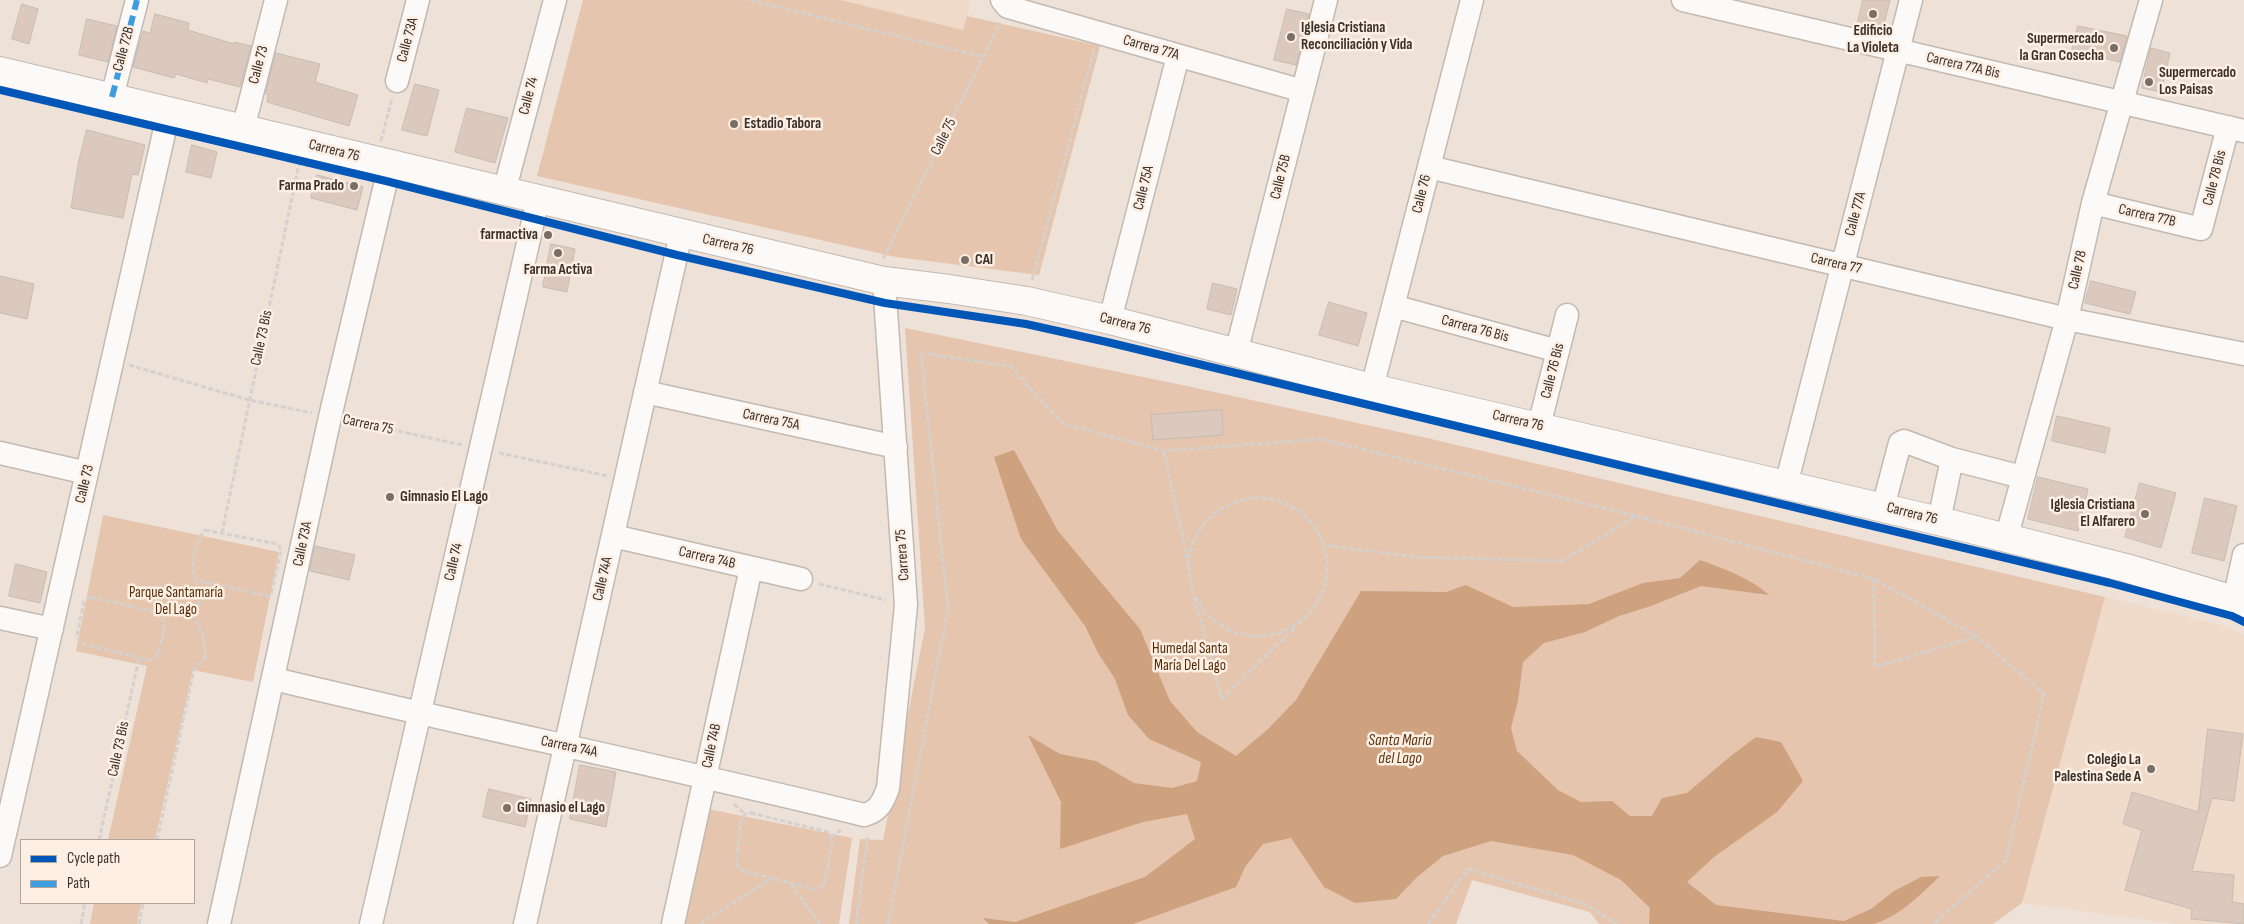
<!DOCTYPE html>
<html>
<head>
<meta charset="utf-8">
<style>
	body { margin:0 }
	#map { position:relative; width:2244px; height:924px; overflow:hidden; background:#eee1d7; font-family:"Sofia Sans Condensed",sans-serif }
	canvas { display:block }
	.legend { position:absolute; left:20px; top:839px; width:175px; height:65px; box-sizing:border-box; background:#fdefe4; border:1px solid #afa39a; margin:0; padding:6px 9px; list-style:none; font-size:15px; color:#3a312a }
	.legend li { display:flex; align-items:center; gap:10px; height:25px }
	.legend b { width:25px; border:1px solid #afa39a }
</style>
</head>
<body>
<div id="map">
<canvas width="2244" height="924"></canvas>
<ul class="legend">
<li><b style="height:6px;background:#0057b8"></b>Cycle path</li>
<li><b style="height:6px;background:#3e9de1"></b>Path</li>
</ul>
</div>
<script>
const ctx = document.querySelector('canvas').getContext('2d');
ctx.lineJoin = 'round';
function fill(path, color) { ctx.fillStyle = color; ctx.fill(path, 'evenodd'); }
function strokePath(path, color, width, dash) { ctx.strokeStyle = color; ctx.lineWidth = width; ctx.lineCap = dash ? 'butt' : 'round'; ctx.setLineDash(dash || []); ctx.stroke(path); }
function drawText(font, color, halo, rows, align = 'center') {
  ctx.font = font + ' "Sofia Sans Condensed",sans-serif'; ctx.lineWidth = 5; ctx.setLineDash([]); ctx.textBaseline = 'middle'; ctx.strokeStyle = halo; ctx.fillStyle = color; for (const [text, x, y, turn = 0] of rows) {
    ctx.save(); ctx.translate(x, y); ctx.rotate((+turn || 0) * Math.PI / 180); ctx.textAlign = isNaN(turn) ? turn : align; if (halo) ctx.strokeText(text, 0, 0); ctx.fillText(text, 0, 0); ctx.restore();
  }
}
fill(new Path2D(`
	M841 0H971L964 30Z
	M2105 597 2226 626 2244 635V924H2177L2022 903Z`), '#f0dac9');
fill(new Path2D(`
	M583 0H841L963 30 967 16 1100 46 1039 275 896 257 537 176Z
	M905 328 1182 385 1427 438 2105 597 2022 903 1993 924H1599L1590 912 1472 880 1456 924H849L860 839 883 840 925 628Z
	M103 515 279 552 253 682 193 670 155 840H108L147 666 76 651Z
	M708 809 852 838 839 924H685Z
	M94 903H141L137 924H90Z`), '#e5c5ad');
fill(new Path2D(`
	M1014 450 1058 531 1140 629 1170 701 1197 732 1236 756 1267 730 1296 700 1361 591 1446 592 1466 585 1513 607 1589 604 1643 583 1680 578 1700 560C1724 569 1749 577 1769 595L1701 586 1651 606 1619 616 1585 632 1544 643 1523 662 1518 701 1511 728 1517 751 1558 790 1581 802 1612 801 1630 816H1652L1662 798 1687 793 1732 755 1756 737 1781 742 1803 781 1777 812 1714 857 1687 882 1716 905 1844 921 1871 909 1894 891 1921 877 1940 876C1921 894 1899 917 1873 924H1649L1650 908 1621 880 1573 855 1491 841 1443 856 1416 878 1396 899 1355 903 1324 887 1291 838 1263 844 1245 867 1236 887 1133 924H989L983 918 1015 922 1145 877 1195 839 1187 814 1143 822 1060 849 1061 802 1028 735 1060 754 1096 761 1134 783 1172 788 1197 781 1201 762 1149 739 1128 715 1115 679 1098 653 1085 626 1021 539 994 457Z`), '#cea27f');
const building = new Path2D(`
	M1863 0H1890L1882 32 1857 27Z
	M22 4 38 9 29 44 12 39Z
	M1287 9 1309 14 1296 65 1274 60Z
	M155 14 189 23 188 30 234 44V42L251 46 240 87 208 79 207 83 176 74 174 78 133 67 143 31 150 33Z
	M87 19 117 26 108 62 79 55Z
	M2078 26 2127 36 2120 62 2072 51Z
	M2151 48 2170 53 2161 92 2142 88Z
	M276 53 320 64 315 82 358 95 349 126 267 102 268 94H266Z
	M415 84 439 90 427 136 402 130Z
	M467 108 508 118 495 163 455 152Z
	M87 130 145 145 138 175 132 174 123 218 71 208 79 160Z
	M192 145 217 152 211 178 186 172Z
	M317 175 363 187 357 210 311 198Z
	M551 244 575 249 567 292 543 287Z
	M0 276 34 284 27 319 0 313Z
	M2091 281 2136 292 2130 314 2085 303Z
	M1213 283 1237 289 1231 315 1207 309Z
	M1329 302 1367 313 1358 346 1319 335Z
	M1222 410 1223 435 1153 440 1151 415Z
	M2057 416 2110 428 2105 453 2052 441Z
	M2038 477 2088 489 2078 531 2028 519Z
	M2140 483 2176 493 2161 548 2125 537Z
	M2205 498 2237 506 2224 561 2192 553Z
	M315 546 355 555 349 580 310 571Z
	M16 564 47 572 40 603 9 596Z
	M2208 729 2243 734 2234 801 2212 798 2192 871 2234 875 2232 902 2244 904V924L2191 919 2192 909 2125 890 2142 830 2123 824 2132 792 2198 812Z
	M580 765 616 772 606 827 570 819Z
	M489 789 531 799 525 827 483 817Z`);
fill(building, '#dac9bc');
strokePath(building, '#c6bcb4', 1);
const minor = new Path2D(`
	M1002 0 1008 7 1303 91
	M1683 0 2244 131
	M397 81 418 0
	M112 97 137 0
	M243 129 276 0
	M1429 167 2067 319 2244 354
	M504 192 555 0
	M2093 203 2201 229 2228 127
	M1393 306 1558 351
	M1110 320 1178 56
	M1236 353 1326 0
	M1372 388 1472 0
	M645 392 896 447
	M1539 426 1567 315
	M0 453 87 473
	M1952 459 2022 477
	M1786 485 1911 0
	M1883 507 1900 443 1904 441 1952 459 1939 521
	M613 536 801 579
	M2006 539 2067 319 2093 203 2151 0
	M2234 600 2244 555
	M0 618 52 629
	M274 679C470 726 668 767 864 815 879 811 883 802 888 788L906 605 884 281
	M0 856 169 111
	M219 924 330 417 390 164
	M371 924 538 200
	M525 924 681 234
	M673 924 751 568`);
const major = new Path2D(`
	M0 71 884 281 949 289 1027 301 1110 320 1372 388 1939 521 2126 568 2244 603`);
strokePath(minor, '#c3b9b1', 25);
strokePath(major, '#c3b9b1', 30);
strokePath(new Path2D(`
	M750 0 983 57
	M381 141 392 98
	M883 259 1000 23
	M1032 280 1094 50
	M129 365 249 400 312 413
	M347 420 463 445
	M1164 451 1188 563
	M499 453 608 476
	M1189 567a69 69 0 1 1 138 0a69 69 0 1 1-138 0Z
	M1636 516 1874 579 1976 636 2044 694 2006 860 1933 924
	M205 530 278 544 281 550 280 556 271 595 267 596 196 580C189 571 197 537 205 530Z
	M222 533 299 164
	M1874 579 1875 667 1975 637
	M819 584 886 600
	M91 597 158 613C170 621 160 643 158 655L150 660 83 644 79 640 77 635 84 601Z
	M1194 597 1222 699 1296 627
	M162 616 170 611 194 615 197 613 205 582
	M734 804 745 814
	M751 813 828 832 831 837 832 844 824 885 819 889H812L741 870 736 865 741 820 745 814Z
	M831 837 841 830
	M99 840 139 658
	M157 840 194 670 206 656 203 637 194 615
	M791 884 820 924
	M81 924 85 903
	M139 924 143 903
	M700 924 772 878
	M856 924 868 834
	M888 924 948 609 921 353 1010 366 1062 423 1164 451 1321 439 1636 516 1562 561 1415 557 1324 545
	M1428 924 1468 869 1585 904 1617 924`), '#d4d1ce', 3, [5, 2.5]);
strokePath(minor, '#fcfaf9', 22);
strokePath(major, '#fcfaf9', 28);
strokePath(new Path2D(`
	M112 97 137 0`), '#3e9de1', 6, [12, 6]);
strokePath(new Path2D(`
	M0 90 386 181 677 255 885 303 1026 324 1107 342 2110 583 2232 616 2244 622`), '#0057b8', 8);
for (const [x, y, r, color] of [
	[1873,14,5,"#796f67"],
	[1291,37,5,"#796f67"],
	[2114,48,5,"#796f67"],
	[2149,82,5,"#796f67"],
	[734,124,5,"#796f67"],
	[354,186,5,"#796f67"],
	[548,235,5,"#796f67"],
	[558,253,5,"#796f67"],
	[965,260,5,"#796f67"],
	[390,497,5,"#796f67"],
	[2145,514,5,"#796f67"],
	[2151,769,5,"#796f67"],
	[507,808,5,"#796f67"]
]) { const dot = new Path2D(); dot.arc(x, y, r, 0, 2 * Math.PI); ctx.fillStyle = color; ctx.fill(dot); strokePath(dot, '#fdefe4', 2); }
drawText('bold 15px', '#3a312a', '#fdefe4', [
	["Iglesia Cristiana",1301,28],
	["Reconciliación y Vida",1301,45],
	["Edificio",1873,31,"center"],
	["La Violeta",1873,48,"center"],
	["Supermercado",2104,39,"right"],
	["la Gran Cosecha",2104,56,"right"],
	["Supermercado",2159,73],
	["Los Paisas",2159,90],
	["Estadio Tabora",744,124],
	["Farma Prado",344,186,"right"],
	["farmactiva",538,235,"right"],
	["CAI",975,260],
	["Farma Activa",558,270,"center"],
	["Gimnasio El Lago",400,497],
	["Iglesia Cristiana",2135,505,"right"],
	["El Alfarero",2135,522,"right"],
	["Colegio La",2141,760,"right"],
	["Palestina Sede A",2141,777,"right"],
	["Gimnasio el Lago",517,808]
], 'left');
drawText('15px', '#3a312a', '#fdefe4', [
	["Calle 73A",408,40,-75],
	["Carrera 77A",1151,48,16],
	["Calle 72B",124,49,-75],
	["Calle 73",259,65,-75],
	["Carrera 77A Bis",1963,66,13],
	["Calle 74",529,96,-75],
	["Calle 75",944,137,-64],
	["Carrera 76",334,151,14],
	["Calle 75B",1281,177,-76],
	["Calle 78 Bis",2215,178,-76],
	["Calle 75A",1144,188,-76],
	["Calle 76",1422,194,-76],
	["Calle 77A",1856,214,-75],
	["Carrera 77B",2147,216,13],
	["Carrera 76",728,245,13],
	["Carrera 77",1836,264,13],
	["Calle 78",2078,270,-77],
	["Carrera 76",1125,324,14],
	["Carrera 76 Bis",1475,329,15],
	["Calle 73 Bis",262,338,-78],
	["Calle 76 Bis",1553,371,-76],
	["Carrera 75A",771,420,12],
	["Carrera 76",1518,421,13],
	["Carrera 75",368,425,12],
	["Calle 73",85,484,-77],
	["Carrera 76",1912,514,14],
	["Calle 73A",303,544,-78],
	["Carrera 75",903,555,-94],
	["Carrera 74B",707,558,13],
	["Calle 74",454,562,-77],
	["Calle 74A",603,579,-77],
	["Calle 74B",712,746,-78],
	["Carrera 74A",569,747,12],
	["Calle 73 Bis",119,749,-78]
]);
drawText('15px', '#532c06', '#fdefe4', [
	["Parque Santamaría",176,593],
	["Del Lago",176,610],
	["Humedal Santa",1190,649],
	["María Del Lago",1190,666]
]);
drawText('italic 16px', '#5a320e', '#fdefe4', [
	["Santa Maria",1400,741],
	["del Lago",1400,759]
]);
</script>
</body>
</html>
